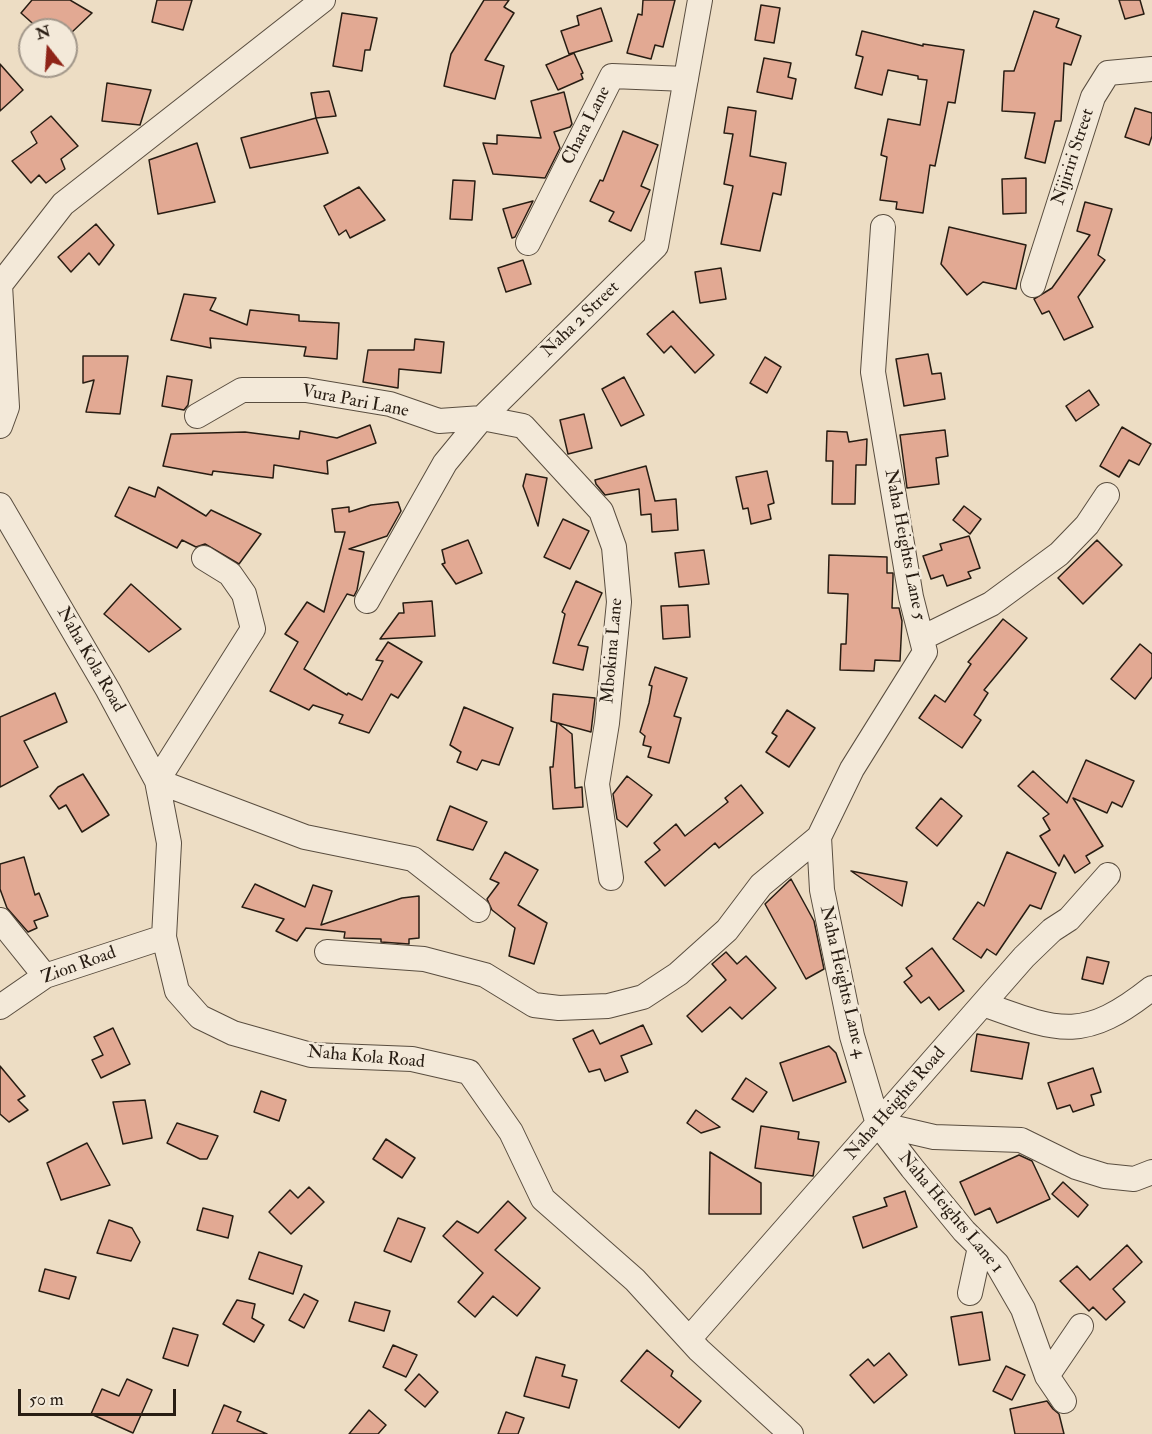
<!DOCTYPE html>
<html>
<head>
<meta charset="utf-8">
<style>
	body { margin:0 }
	#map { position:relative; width:1152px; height:1434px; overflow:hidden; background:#edddc4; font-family:"IM FELL Double Pica",serif }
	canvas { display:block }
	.north { position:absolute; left:18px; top:18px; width:60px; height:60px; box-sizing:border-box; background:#f3e9d9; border:2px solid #a2978a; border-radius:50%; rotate:343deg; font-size:16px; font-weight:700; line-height:24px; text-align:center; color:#281d13 }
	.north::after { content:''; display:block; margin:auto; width:21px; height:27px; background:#8f2418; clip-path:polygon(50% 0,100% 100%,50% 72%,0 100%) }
	.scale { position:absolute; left:18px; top:1389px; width:158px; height:27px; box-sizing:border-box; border:3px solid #281d13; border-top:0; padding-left:8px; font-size:18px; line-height:21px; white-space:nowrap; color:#281d13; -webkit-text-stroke:4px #f3e9d9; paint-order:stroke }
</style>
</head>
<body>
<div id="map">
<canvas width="1152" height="1434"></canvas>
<div class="north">N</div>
<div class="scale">50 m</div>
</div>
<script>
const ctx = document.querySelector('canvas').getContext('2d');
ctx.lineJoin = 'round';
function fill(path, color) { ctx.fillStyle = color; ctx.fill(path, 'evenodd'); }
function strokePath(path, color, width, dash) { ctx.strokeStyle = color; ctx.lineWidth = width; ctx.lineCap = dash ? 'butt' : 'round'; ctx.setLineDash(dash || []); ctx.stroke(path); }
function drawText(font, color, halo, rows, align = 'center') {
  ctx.font = font + ' "IM FELL Double Pica",serif'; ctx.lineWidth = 5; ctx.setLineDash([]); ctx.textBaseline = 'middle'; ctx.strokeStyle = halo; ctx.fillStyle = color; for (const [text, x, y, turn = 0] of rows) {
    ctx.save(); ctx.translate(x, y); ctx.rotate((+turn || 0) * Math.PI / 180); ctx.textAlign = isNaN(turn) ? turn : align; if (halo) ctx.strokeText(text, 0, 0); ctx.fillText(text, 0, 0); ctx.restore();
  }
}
const building = new Path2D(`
	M32 0H70L92 13 70 34 66 30H40L21 13Z
	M157 0H192L183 30 152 22Z
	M484 0H509L504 7 514 13 485 60 504 66 495 99 444 86 451 54Z
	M643 0H675L663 47 655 45 651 59 627 53 638 14 642 15Z
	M1119 0H1140L1144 14 1125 19Z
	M761 5 780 8 774 43 755 40Z
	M601 8 612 41 569 54 561 31 579 25 577 16Z
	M1034 11 1059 19 1056 27 1081 36 1071 65 1064 63 1061 121H1055L1045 163 1025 158 1035 113 1002 111 1004 71H1014Z
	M342 13 377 18 370 50H365L362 71 333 66Z
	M862 31 923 46V44L964 50 955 103 948 102 935 166 930 165 923 213 896 209 897 202 880 200 887 157 881 155 888 119 920 125 927 80 918 79V76L888 70 882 95 855 88 863 57 856 55Z
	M574 53 583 73 581 74 583 79 558 90 546 65Z
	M764 58 791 63 788 77 796 79 792 99 757 92Z
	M0 64 23 90 0 111Z
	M107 83 151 90 140 125 102 121Z
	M329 91 336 116 316 118 311 93Z
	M564 92 572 124 570 127 554 132 560 148 545 178 493 174 483 143 497 144V135L541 138 531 101Z
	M728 107 756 111 750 156 786 163 781 195 773 193 760 251 721 244 733 186 724 184 733 134 724 133Z
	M1135 108 1152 113V136L1149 145 1125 137Z
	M51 116 78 146 61 159 65 169 46 183 39 175 31 183 12 161 37 143 31 132Z
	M316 118 328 153 250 168 241 138Z
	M623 131 658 145 641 186 650 190 631 231 609 221 614 212 590 201 600 180 603 181Z
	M197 143 215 202 158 214 149 160Z
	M1026 178V213L1003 214 1002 179Z
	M453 180 475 181 472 220 450 219Z
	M359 187 385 220 350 238 346 230 339 235 324 206Z
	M533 201 515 237 512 238 503 209Z
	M1085 202 1112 209 1098 255 1105 260 1078 297 1093 327 1064 340 1049 311 1042 314 1034 299 1052 288 1090 235 1077 231Z
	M96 224 114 245 99 265 89 253 71 272 58 257Z
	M949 227 1026 245 1016 289 983 282 967 295 941 264Z
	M523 260 531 284 506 292 498 268Z
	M721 268 726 299 700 303 695 272Z
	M184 294 216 298 210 310 247 325 250 310 299 315V321L339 323 337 359 304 356 306 347 210 338 211 348 171 340Z
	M673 311 714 355 695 373 671 346 664 353 647 334Z
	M415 339 444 342 441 373 399 369 398 388 363 382 368 350H414Z
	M928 354 932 374 941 373 945 399 904 406 896 359Z
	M83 356H128L120 414 86 412 94 380 83 383Z
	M765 357 781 367 767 393 750 383Z
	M167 376 192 380 188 405 184 410 162 406Z
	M624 377 644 415 621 426 602 389Z
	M1089 390 1099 405 1076 421 1066 406Z
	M584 414 592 448 568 454 560 420Z
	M370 425 376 443 327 461 328 474 274 465 273 478 213 471 212 475 163 466 171 434 245 432 299 439 300 431 337 438Z
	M1122 427 1151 444 1139 465 1129 460 1119 477 1100 466Z
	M945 430 948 456 936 458 939 484 907 488 900 435Z
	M827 431 847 432 849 442 867 439 866 465H856L855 504H832L833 461H826Z
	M646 466 655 501 676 499 678 530 652 532 651 514 641 515 639 489 605 495 596 484 595 480Z
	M767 471 774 503 768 505 771 519 751 524 748 508 743 509 736 477Z
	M526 474 547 478 538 526 523 486Z
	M129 487 155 497 158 487 206 516 211 510 261 534 239 564 205 544 196 547 182 540 177 548 115 516Z
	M398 502 401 511 387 536 349 549 364 552 357 590 354 596 347 594 304 669 347 695 348 693 362 700 383 661 376 660 388 642 422 662 398 698 391 694 369 733 339 723 343 715 313 705 309 710 270 691 298 642 285 634 307 602 324 612 345 532H335L332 509 349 507V512L371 505Z
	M964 506 981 519 970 534 953 520Z
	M563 519 589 531 570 569 544 557Z
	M969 536 980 568 968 572 971 578 947 586 943 575 931 579 923 556 942 550 940 544Z
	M468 540 482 573 456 584 442 564 445 563 442 550Z
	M1097 540 1122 565 1083 604 1058 578Z
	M704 550 709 584 679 587 675 553Z
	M829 555 887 557V573H893V578L892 608H899L902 621 900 661 875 660 874 671 840 670 841 644H846L848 594 828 593Z
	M576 581 602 593 578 645 588 647 583 670 553 663 565 614 562 612Z
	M131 584 181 629 149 652 104 614Z
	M432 601 435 636 380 639 399 613H404L403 603Z
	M688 605 690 637 663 639 661 606Z
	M1003 619 1027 638 984 690 988 693 974 715 981 720 962 748 919 718 935 695 945 702 971 664 968 662Z
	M1140 644 1152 654V677L1135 699 1111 679Z
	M655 667 687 678 674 716 681 718 669 763 648 757 651 747 643 745 645 736 640 732 649 703 652 686 649 685Z
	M55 693 67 722 24 741 38 767 0 787V717Z
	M553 694 595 698 591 732 558 723 572 734 575 788 582 787 583 807 553 809 550 767H553L557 723 551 721Z
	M464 707 513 728 499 765 482 760 477 770 457 762 461 752 450 745Z
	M787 710 815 728 789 767 766 752 777 736 772 733Z
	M1086 760 1134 781 1122 807 1112 802 1107 813 1073 798 1103 846 1086 856 1090 863 1075 873 1064 855 1059 866 1040 836 1050 830 1043 818 1049 814 1018 786 1033 771 1067 803Z
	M83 774 109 815 82 832 66 805 59 809 50 796 58 787Z
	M627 776 652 795 627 827 617 819 613 794Z
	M741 785 763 813 719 848 715 843 665 886 645 862 660 850 654 843 676 824 685 836 728 802 725 798Z
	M941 798 962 816 937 846 916 828Z
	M450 806 487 822 473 850 437 840Z
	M505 852 538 870 518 905 547 923 534 964 509 956 515 928 492 910 487 899 499 883 490 879Z
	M1007 852 1056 873 1041 909 1030 905 996 955 987 949 981 958 953 939 978 902 984 906Z
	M24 857 35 895 39 893 48 916 34 921 37 928 28 932 7 908 0 889V864Z
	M851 871 907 882 902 906Z
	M791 879 814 921 824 969 806 979 765 904Z
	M255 884 305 907 313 885 332 891 321 925 402 898 419 896V938L409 939V944L381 942V939L344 938 345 932 306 928 297 941 276 931 284 919 242 907Z
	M932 948 964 991 939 1010 929 997 921 1003 904 982 912 976 906 968Z
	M726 952 737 964 746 956 776 988 742 1019 730 1007 702 1032 687 1016 726 980 712 964Z
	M1087 957 1109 962 1103 984 1082 979Z
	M643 1025 652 1044 621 1056 628 1072 605 1081 600 1069 589 1072 573 1039 593 1030 600 1044Z
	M113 1028 130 1064 101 1078 92 1060 103 1055 94 1037Z
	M977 1034 1029 1043 1022 1079 971 1071Z
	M829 1046 836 1053 846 1082 793 1101 780 1063Z
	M0 1066 25 1096 18 1100 28 1110 9 1122 0 1114Z
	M1093 1068 1101 1092 1091 1095 1094 1105 1073 1112 1070 1105 1057 1109 1048 1083Z
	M746 1078 767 1092 753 1112 732 1099Z
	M261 1091 286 1100 279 1121 254 1112Z
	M145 1100 152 1138 123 1144 113 1102Z
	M696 1110 720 1127 701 1133 687 1123Z
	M177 1123 218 1136 207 1159H200L167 1143Z
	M761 1126 799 1132 798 1139 819 1142 813 1176 755 1168Z
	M386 1139 415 1158 402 1178 373 1159Z
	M87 1143 110 1185 61 1200 47 1163Z
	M710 1152 761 1183V1214H709Z
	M1019 1155 1032 1161 1050 1199 997 1223 990 1208 975 1215 960 1182Z
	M1063 1182 1088 1205 1078 1217 1052 1194Z
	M309 1187 324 1202 291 1234 269 1212 290 1190 298 1198Z
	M905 1191 917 1227 863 1248 853 1217 887 1206 884 1198Z
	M508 1201 526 1218 495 1250 540 1288 517 1316 493 1296 475 1317 458 1302 483 1273 443 1236 457 1221 478 1233Z
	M203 1208 233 1216 228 1238 197 1230Z
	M398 1218 425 1228 411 1262 384 1251Z
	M109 1220 132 1228 140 1242 131 1261 97 1253Z
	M1127 1245 1142 1262 1113 1289 1125 1302 1106 1320 1093 1307 1089 1311 1060 1281 1077 1266 1090 1280Z
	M259 1252 302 1266 293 1294 249 1279Z
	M45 1269 76 1277 69 1299 39 1291Z
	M304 1294 318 1301 304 1328 289 1320Z
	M237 1300 255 1304 252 1318 264 1325 254 1342 223 1324Z
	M355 1302 390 1311 384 1331 349 1321Z
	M982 1312 990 1360 959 1365 951 1317Z
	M173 1328 198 1335 188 1366 163 1358Z
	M393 1345 417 1355 406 1377 383 1367Z
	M647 1350 673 1371 671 1376 701 1401 679 1428 621 1381Z
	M889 1353 907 1375 874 1403 850 1375 868 1359 874 1366Z
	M536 1357 565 1365 562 1376 577 1380 569 1408 524 1396Z
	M1006 1366 1025 1375 1012 1400 993 1391Z
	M419 1374 438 1392 425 1407 405 1390Z
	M127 1379 152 1390 133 1433 91 1414 102 1389 119 1396Z
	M1047 1401 1053 1409 1059 1414 1064 1434H1015L1010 1409Z
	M224 1405 241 1412 237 1421 267 1434H212Z
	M369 1410 386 1425 378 1434H349Z
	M506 1412 524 1418 518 1434H498Z`);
fill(building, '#e2a993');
strokePath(building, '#281d13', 1.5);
const minor = new Path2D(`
	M528 243 612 76 686 79
	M1033 285 1093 97 1108 73 1152 69
	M197 416 242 390H306L390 404 439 421 482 418 523 426 601 511 614 547 619 602 607 723 597 784 611 878
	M0 426 7 407 0 285 63 204 323 0
	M0 505 108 690 157 781 169 843 164 937 177 991 200 1017 233 1033 311 1055 412 1059 469 1072 511 1132 543 1199 635 1280 699 1350 791 1434
	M204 558 230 574 244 594 253 629 157 781 305 837 413 859 478 910
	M367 601 445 463 482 418 656 246 700 0
	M922 638 991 604 1059 554 1087 525 1107 495
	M819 837 822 890 852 1036 878 1124 912 1168 964 1231 997 1264 1023 1309 1047 1376 1064 1401
	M0 920 45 976
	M327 952 424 959 485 975 534 1005 559 1008 608 1006 643 997 678 974 727 930 761 885 819 837 852 769 925 652 911 597 873 372 883 227
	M983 1004C1060 1032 1084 1042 1152 988
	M0 1007 45 976 164 937
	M878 1124 934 1137 1021 1140 1076 1167 1105 1176 1134 1179 1152 1172
	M970 1293 980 1247
	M689 1339 1024 957 1052 930 1069 919 1108 875
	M1047 1376 1081 1326`);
strokePath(minor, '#594d3f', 26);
strokePath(minor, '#f3e9d9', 24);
drawText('18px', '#281d13', '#f3e9d9', [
	["Chara Lane",587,126,-63],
	["Nijiriri Street",1074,157,-72],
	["Naha 2 Street",581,320,-44],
	["Vura Pari Lane",355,402,11],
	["Naha Heights Lane 5",904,545,79],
	["Mbokina Lane",613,651,-85],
	["Naha Kola Road",90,660,60],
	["Zion Road",79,966,-20],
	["Naha Heights Lane 4",842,982,77],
	["Naha Kola Road",366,1058,5],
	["Naha Heights Road",896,1104,-49],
	["Naha Heights Lane 1",950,1213,50]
]);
</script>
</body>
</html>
